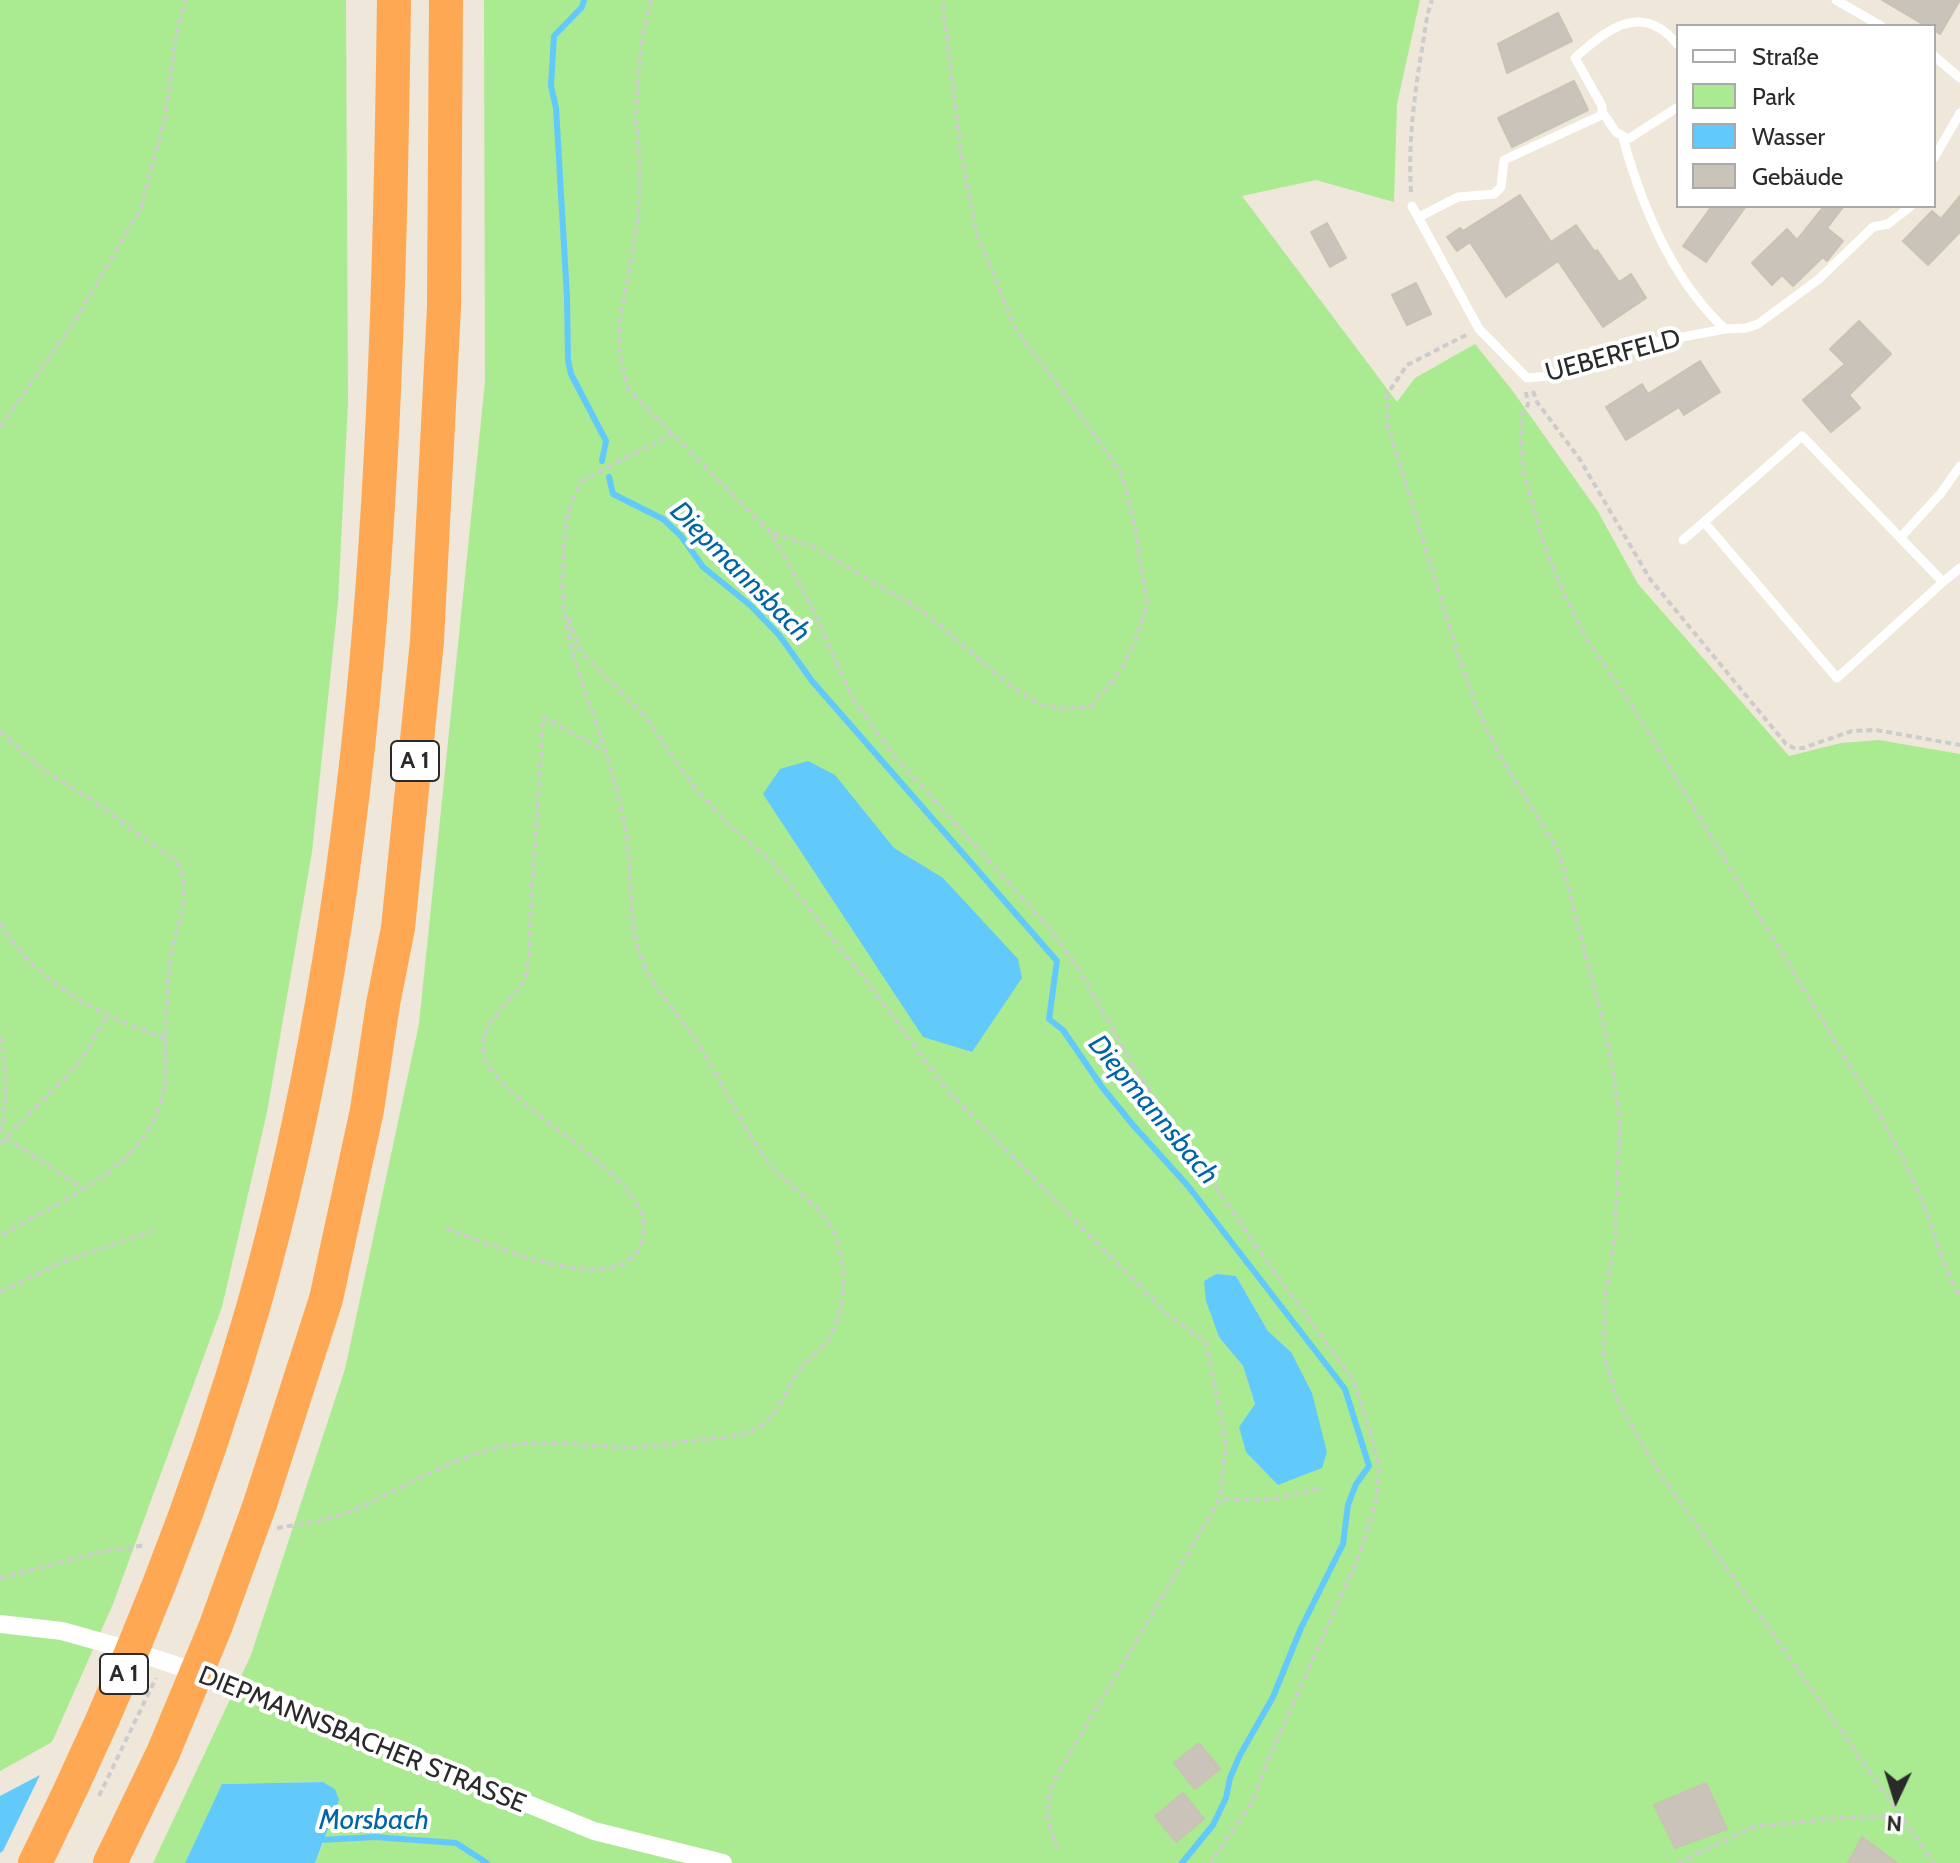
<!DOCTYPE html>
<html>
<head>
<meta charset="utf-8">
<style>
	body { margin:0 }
	#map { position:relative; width:1960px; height:1863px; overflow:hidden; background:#eee7da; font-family:Cabin,sans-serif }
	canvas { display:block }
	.legend { position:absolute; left:1676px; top:24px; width:260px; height:184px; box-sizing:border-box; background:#fff; border:2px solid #aaa; margin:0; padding:10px 14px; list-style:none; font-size:24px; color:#2a2a2a }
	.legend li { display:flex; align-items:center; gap:16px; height:40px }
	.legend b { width:40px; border:2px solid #aaa }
	.north { position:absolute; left:1856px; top:1759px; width:80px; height:80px; -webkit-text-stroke:6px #fff; paint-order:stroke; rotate:184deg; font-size:22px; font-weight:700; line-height:32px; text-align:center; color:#2a2a2a }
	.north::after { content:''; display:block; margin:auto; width:28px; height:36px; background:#2a2a2a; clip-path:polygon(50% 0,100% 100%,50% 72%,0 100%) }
</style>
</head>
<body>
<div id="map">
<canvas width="1960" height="1863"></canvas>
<ul class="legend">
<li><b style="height:10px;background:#fff"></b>Straße</li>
<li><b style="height:22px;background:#aaea91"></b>Park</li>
<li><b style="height:22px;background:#62cafb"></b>Wasser</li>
<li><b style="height:22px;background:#c9c3ba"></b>Gebäude</li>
</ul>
<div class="north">N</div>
</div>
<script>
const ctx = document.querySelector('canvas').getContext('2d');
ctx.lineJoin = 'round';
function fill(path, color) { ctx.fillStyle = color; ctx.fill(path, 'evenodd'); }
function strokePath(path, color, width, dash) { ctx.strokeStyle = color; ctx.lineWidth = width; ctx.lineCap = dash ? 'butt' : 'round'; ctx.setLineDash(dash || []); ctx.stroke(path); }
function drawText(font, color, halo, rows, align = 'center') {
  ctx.font = font + ' Cabin,sans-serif'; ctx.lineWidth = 8; ctx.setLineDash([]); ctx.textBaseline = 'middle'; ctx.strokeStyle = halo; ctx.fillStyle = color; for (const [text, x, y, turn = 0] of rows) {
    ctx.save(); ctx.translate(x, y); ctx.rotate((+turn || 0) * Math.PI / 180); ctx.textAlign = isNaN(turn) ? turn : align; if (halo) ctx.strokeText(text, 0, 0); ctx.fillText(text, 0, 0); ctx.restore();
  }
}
fill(new Path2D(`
	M0 0H346L348 403 338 602 312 852 267 1112 222 1307 113 1604 52 1742 0 1771Z
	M484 0H1420L1397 104 1394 202 1316 180 1242 196 1397 402 1415 378 1475 344 1512 390 1597 510 1638 584 1789 756 1841 743 1879 740 1960 754V1863H315L325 1839 335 1789 323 1782 223 1784 185 1863H153L251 1655 345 1369 419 1024 485 382ZM1236 1276 1268 1331 1291 1352 1239 1427 1255 1404 1243 1366 1219 1337Z`), '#aaea91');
fill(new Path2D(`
	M808 761 835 775 894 848 943 878 1018 959 1022 978 972 1052 923 1037 763 794 780 769Z
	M1216 1274 1236 1276 1268 1331 1291 1352 1312 1393 1327 1452 1322 1468 1278 1485 1246 1452 1239 1427 1255 1404 1243 1366 1219 1337 1206 1301 1204 1281Z
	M40 1775 3 1851 0 1853V1796Z
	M323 1782 335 1789 339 1800 315 1863H185L222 1784Z`), '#62cafb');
strokePath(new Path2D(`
	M584 0 582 7 554 36 551 86 556 108 567 297 568 360 571 374 606 441 602 461
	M609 477 613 494 663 519 681 536 703 567 750 605 779 635 812 681 1057 961 1049 1019 1063 1030 1102 1087 1133 1125 1188 1186 1345 1389 1369 1466 1356 1484 1348 1505 1343 1544 1301 1628 1273 1697 1240 1755 1230 1778 1226 1798 1213 1825 1182 1863
	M320 1840 375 1837 456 1843 487 1863`), '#62cafb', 6);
const building = new Path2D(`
	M1882 0H1960L1940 34 1934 30V26H1926Z
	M1558 13 1572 41 1507 73 1498 44Z
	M1574 81 1588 110 1512 147 1498 118Z
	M1520 195 1551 242 1576 225 1595 252 1597 250 1619 282 1631 274 1646 298 1603 327 1558 261 1506 297 1470 242 1457 251 1447 237 1460 228 1463 231Z
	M1960 196V232L1928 265 1903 241 1932 211 1941 219Z
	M1712 206H1746L1706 262 1683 246Z
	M1824 206H1844L1827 228 1843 241 1827 261 1823 257 1793 286 1782 275 1772 285 1752 263 1787 229 1797 240Z
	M1327 223 1346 258 1330 267 1311 232Z
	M1416 283 1431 314 1407 325 1392 295Z
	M1859 321 1891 354 1849 395 1860 408 1831 432 1803 400 1845 364 1830 349Z
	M1700 361 1720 392 1684 415 1679 407 1626 440 1606 407 1642 384 1648 394Z
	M1199 1743 1220 1769 1195 1789 1174 1763Z
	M1706 1783 1727 1829 1675 1848 1654 1805Z
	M1183 1793 1204 1819 1176 1842 1155 1816Z
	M1862 1837 1897 1863H1848Z`);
fill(building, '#c9c3ba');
strokePath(building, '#c9c3b4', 2);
strokePath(new Path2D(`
	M651 0 642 39 637 85 636 122 640 170 638 219 619 327V352L628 389 771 533 806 595 851 695 891 752 1051 930 1078 968 1137 1072 1263 1256 1354 1381 1371 1435 1379 1468 1376 1500 1360 1554 1270 1755 1252 1802 1210 1863
	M1411 192C1408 144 1414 96 1422 49 1425 32 1426 16 1432 0
	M1466 335 1407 365 1388 393V426L1461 664 1479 713 1501 758 1559 852 1607 1038 1620 1117 1615 1237 1605 1297 1604 1356 1617 1399 1654 1465 1934 1863
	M1533 391 1537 402 1579 458 1650 579 1786 744 1794 748H1803L1852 731 1876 730 1960 745
	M1526 392 1528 405 1523 412 1521 426 1523 469 1543 542 1563 592 1586 638 1633 707 1882 1119C1898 1149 1913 1178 1925 1209 1937 1239 1943 1269 1960 1296
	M0 427 73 324 141 208 165 117 175 42 185 0
	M773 533 812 546 921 610 1011 686 1040 704 1065 709 1090 707 1122 669 1138 634 1147 603 1135 528 1123 477 1088 425 1015 328 976 232 961 152 943 8 944 0
	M568 618 582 653 645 716 694 787 730 826 772 862 871 987 947 1090 1167 1314 1206 1342 1226 1442 1220 1499
	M0 731 43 770 89 798 176 861C195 890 174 930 170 962 166 989 166 1019 166 1047 165 1065 167 1085 161 1102 140 1172 57 1201 0 1236
	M0 923C36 984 102 1017 166 1038
	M0 1037C7 1056 7 1114 0 1133
	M6 1138 82 1188
	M0 1144 80 1062 107 1016
	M446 1228C487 1243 643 1314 644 1226 644 1178 524 1115 494 1073 490 1067 484 1061 483 1053 478 1017 522 998 527 971 531 943 530 914 532 886 536 830 540 773 543 717L605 751
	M0 1292 62 1262 152 1231
	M277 1528C303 1524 329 1520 353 1510 400 1490 446 1460 496 1448 539 1438 585 1447 629 1447 655 1447 681 1442 706 1439 723 1437 745 1437 759 1427 783 1412 786 1383 804 1364 813 1355 824 1348 830 1336 846 1306 847 1268 836 1237 824 1205 789 1189 769 1163 743 1129 721 1080 697 1042 679 1014 653 989 641 958 628 924 632 884 628 849 624 811 610 765 598 728 584 689 569 649 564 608 561 588 563 566 564 546 566 521 569 500 583 480L672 434
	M0 1578 100 1552 146 1545
	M99 1796 156 1678
	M1057 1848C1047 1821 1045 1810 1053 1782L1220 1499 1269 1500 1323 1488
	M1678 1863 1753 1827 1837 1818 1899 1816`), '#ccc', 4, [6, 4]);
strokePath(new Path2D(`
	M1836 0 1881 26
	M1934 56 1960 78
	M1603 113 1616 132 1628 139 1678 107
	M1623 138C1642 207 1672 280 1725 329
	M1934 158 1960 113
	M1412 206 1479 329 1527 378 1549 376 1629 347 1725 329 1746 328 1758 324 1819 279 1873 227 1888 224 1911 206
	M1419 217 1458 197 1494 194 1501 187 1504 160 1602 115V106L1575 58C1608 28 1643 1 1678 45
	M1802 436 1943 582 1837 678 1704 522Z
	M1901 537 1941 493 1960 466
	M1683 540 1704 522
	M1943 582 1960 568`), '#fff', 9);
strokePath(new Path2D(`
	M0 1624 62 1631 126 1649 245 1688 594 1831 723 1863`), '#fff', 18);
strokePath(new Path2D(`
	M35 1863C124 1684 198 1500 253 1308 374 883 388 439 394 0
	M110 1863 163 1753 215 1628 260 1504 326 1299 367 1110 383 1004 398 928 427 641 444 307 446 0`), '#ffa854', 34);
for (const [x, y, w] of [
	[415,761,48],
	[124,1674,48]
]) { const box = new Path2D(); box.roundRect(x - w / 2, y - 20, w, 40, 6); ctx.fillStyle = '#fff'; ctx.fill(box); strokePath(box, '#2a2a2a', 2); }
drawText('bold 24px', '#2a2a2a', null, [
	["A 1",415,761],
	["A 1",124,1674]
]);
drawText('26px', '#2a2a2a', '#fff', [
	["UEBERFELD",1613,356,-15],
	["DIEPMANNSBACHER STRASSE",362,1740,22]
]);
drawText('italic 28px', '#0065a8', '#fff', [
	["Diepmannsbach",740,572,45],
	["Diepmannsbach",1153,1110,50],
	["Morsbach",374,1821]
]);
</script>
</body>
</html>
